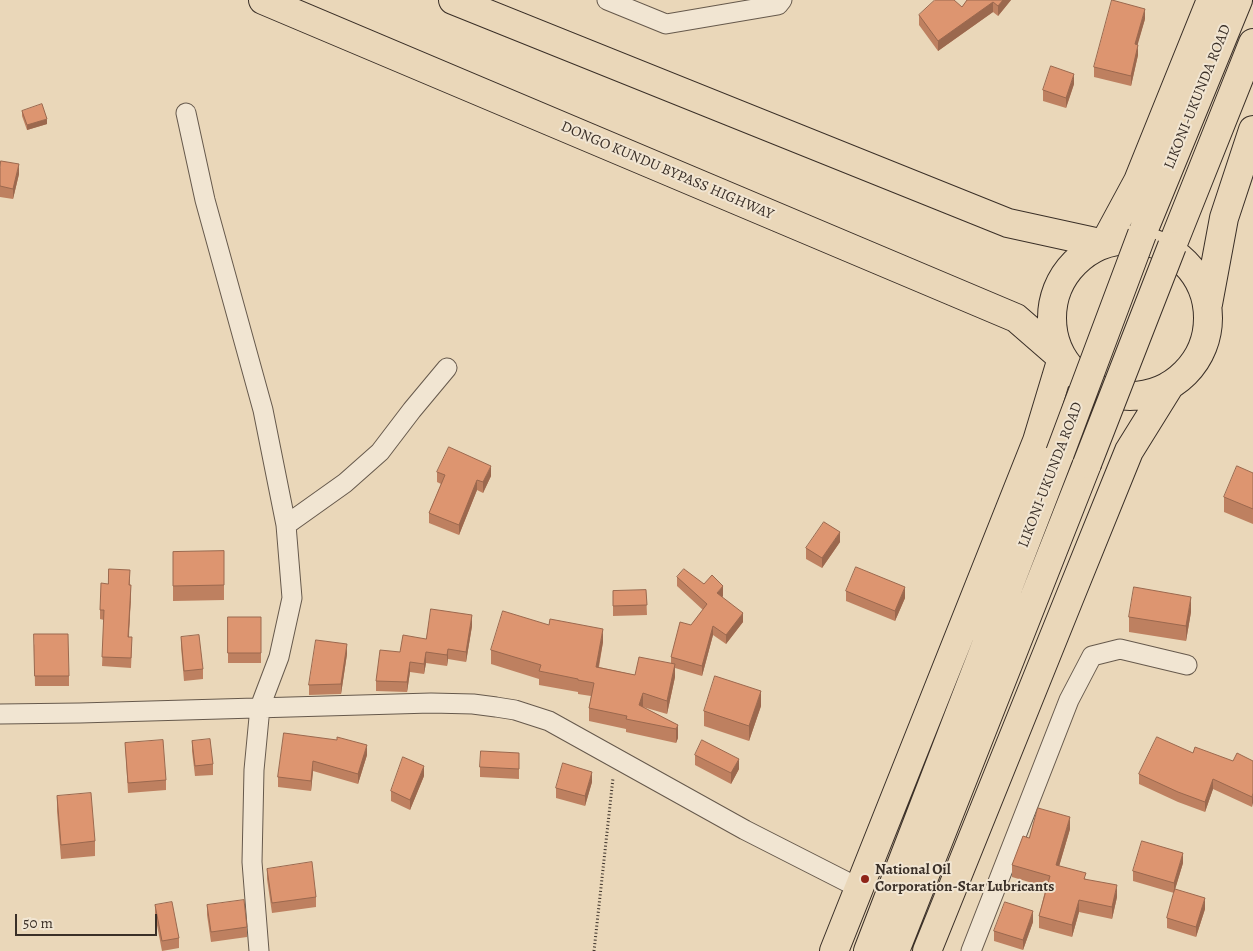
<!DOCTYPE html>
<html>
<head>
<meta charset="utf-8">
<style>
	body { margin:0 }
	#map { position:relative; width:1253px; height:951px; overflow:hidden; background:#ead7b9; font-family:Alegreya,serif }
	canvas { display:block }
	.scale { position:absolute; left:15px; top:914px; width:142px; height:22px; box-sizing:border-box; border:2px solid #3a2f27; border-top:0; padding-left:6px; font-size:15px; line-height:18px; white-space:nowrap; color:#3a2f27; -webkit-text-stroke:4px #f1e5d2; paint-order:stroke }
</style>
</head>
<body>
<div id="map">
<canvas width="1253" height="951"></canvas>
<div class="scale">50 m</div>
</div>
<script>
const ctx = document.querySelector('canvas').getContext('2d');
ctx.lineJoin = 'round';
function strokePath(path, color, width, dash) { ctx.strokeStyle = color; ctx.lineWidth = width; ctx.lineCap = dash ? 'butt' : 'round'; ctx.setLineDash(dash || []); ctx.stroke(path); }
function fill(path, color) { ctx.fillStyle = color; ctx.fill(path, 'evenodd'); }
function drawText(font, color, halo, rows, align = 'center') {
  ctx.font = font + ' Alegreya,serif'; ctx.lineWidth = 4; ctx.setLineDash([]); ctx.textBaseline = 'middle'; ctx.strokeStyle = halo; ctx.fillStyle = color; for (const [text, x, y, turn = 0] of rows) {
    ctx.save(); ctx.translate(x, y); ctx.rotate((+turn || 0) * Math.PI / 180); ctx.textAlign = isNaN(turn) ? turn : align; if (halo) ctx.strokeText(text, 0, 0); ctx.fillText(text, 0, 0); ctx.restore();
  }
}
const street = new Path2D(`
	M607 0 666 24 778 5 782 0
	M186 113 205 200 263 410 286 525 292 598 279 657 260 707 254 770 252 862 259 951
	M286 525 345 483 380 452 412 410 447 368
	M0 714 80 713 431 703 473 704 496 707 515 710 549 721 745 830 859 888
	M971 951 1069 700 1092 656 1120 649 1187 665`);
const highway = new Path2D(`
	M263 0 1016 318 1062 358 1037 441 834 951
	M453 0 1008 223 1104 244 1138 181 1211 0
	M1142 234 1238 0
	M1052 318a78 78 0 1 1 156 0a78 78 0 1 1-156 0Z
	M1172 246 1253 43
	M1208 304 1224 218 1253 130
	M868 951 1060 453
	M895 951 1087 464
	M927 951 1069 599 1129 451 1170 385`);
strokePath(street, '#66594c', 21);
strokePath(highway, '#3a2f27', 30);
strokePath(new Path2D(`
	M594 951 613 778`), '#3a2f27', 3, [1, 2.5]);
strokePath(street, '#f1e5d2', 19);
strokePath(highway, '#ead7b9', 28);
const highwayBridge = new Path2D(`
	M1060 453 1142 234
	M1087 464 1172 246`);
strokePath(highwayBridge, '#3a2f27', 30, []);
strokePath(highwayBridge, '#ead7b9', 28);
fill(new Path2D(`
	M967 0H1011L998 16 993 12 938 51 919 25V15L962 7Z
	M1145 19 1137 45 1138 55 1131 86 1094 77V67Z
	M1074 84 1066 108 1043 101V90Z
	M22 111 47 124 27 130 22 116Z
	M0 168 19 174 13 199 0 197Z
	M437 472 491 476 483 493 477 490 459 535 429 523V513L441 484 437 482Z
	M1253 473V524L1224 512V497Z
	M840 542 822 568 806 559V548Z
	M224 551V600L173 601V552Z
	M677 577 704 584 723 596 722 597 743 622 726 644 713 635 702 676 675 668V677L667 714 643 707 678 725V738L676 743 626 732V729L589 721V708L591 696 578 694V692L539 685V679L491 664V650L603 642 599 667 635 675 671 663V657L691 625 703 610 677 586Z
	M130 579V585L131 595 129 637 132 646 131 668 102 666 104 620 100 619V610L108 584Z
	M646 590 647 615 613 616V591Z
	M846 591 905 598 895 621 846 601Z
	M1191 612 1186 641 1129 632V617Z
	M228 617H261V663H228Z
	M472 626 466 662 448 659 447 666 426 663 424 674 410 672 407 692 376 691V681L400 652 426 639Z
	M181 637 203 669V679L184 681 181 647Z
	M34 644 69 676V686H35Z
	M347 654 341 694 309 695V685Z
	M761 706 749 741 704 726V711Z
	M284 733 367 755 358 784 313 771 311 791 278 787V777Z
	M192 741 213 764V775L195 776 192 751Z
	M125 743 166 780V790L128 793Z
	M1193 753 1233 761H1253L1252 807 1213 789 1205 812 1178 802 1139 784V774Z
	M695 755 739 769 731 784 695 765Z
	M519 763V779L480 777V767Z
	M424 776 410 810 391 801V791Z
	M592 782 585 806 556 798V788Z
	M57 796 95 841V856L61 859 57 811Z
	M1070 829 1059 866 1086 879 1117 897 1112 919 1079 912 1072 937 1039 928V916L1046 887 1012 877V865L1029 838Z
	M1183 863 1175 889 1205 909 1196 937 1167 928V918L1174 893 1133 881V871Z
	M267 869 316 897V907L272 913 267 879Z
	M155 905 179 938V948L162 951 155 915Z
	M207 905 247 927V937L211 942 207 915Z
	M1033 922 1023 950 994 941V931Z`), '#be8060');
fill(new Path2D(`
	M1003 0H1011L998 16V6Z
	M993 2V12L938 51V41Z
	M1145 9V19L1135 54V44Z
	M1138 45V55L1131 86V76Z
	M1074 74V84L1066 108V98Z
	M47 119V124L27 130V125Z
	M19 164V174L13 199V189Z
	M491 466V476L483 493V482Z
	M477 480V490L459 535V525Z
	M840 532V542L822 568V558Z
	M131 585V595L128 646V637Z
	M723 586V596L717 603V593Z
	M905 587V598L895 621V611Z
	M1191 597V612L1186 641V626Z
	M743 613V622L726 644V635Z
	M472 615V626L466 662V652Z
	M713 626V635L702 676V666Z
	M603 629V642L596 680V667Z
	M347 644V654L341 694V684Z
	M448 649V659L447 666V655Z
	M426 652V663L424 674V664Z
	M410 662V672L407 692V682Z
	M675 664V677L667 714V701Z
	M761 691V706L749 741V726Z
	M643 693V707L639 705Z
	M678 725V738L676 743V729Z
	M367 745V755L358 784V774Z
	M739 759V769L731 784V773Z
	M313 761V771L311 791V781Z
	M424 766V776L410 810V800Z
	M592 772V782L585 806V796Z
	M1213 779V789L1205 812V802Z
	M1253 793V803L1252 807V797Z
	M1070 817V829L1056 877V865Z
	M1183 853V863L1174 893V883Z
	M1117 885V897L1112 919V907Z
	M1205 898V909L1196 937V927Z
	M1079 900V912L1072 937V925Z
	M1033 911V922L1023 950V940Z`), '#9b684e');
const building = new Path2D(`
	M935 0H954L962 7 967 0H1003L998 6 993 2 938 41 919 15Z
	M1112 0 1145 9 1135 44 1138 45 1131 76 1094 67Z
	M1051 66 1074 74 1066 98 1043 90Z
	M42 104 47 119 27 125 22 111Z
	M1 161 19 164 13 189 0 186V168Z
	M449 447 491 466 483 482 477 480 459 525 429 513 445 475 437 472Z
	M1237 466 1253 473V509L1224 497Z
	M824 522 840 532 822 558 806 548Z
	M224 551V585L173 586V552Z
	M856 567 905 587 895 611 846 591Z
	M109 569 130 570 129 585H131L128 637H132L131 658 102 657 104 610H100L101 583 108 584Z
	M684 569 704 584 712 575 723 586 717 593 743 613 726 635 713 626 702 666 671 657 680 622 691 625 707 604 677 577Z
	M1134 587 1191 597 1186 626 1129 617Z
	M646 590 647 605 613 606V591Z
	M431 609 472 615 466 652 448 649 447 655 426 652 424 664 410 662 407 682 376 681 380 650 400 652 403 635 426 639Z
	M503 611 549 625 550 619 603 629 596 667 635 675 639 657 675 664 667 701 643 693 639 705 678 725 676 729 626 719 627 716 589 708 594 683 578 680V679L539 671 541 665 491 650Z
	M228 617H261V653H228Z
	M34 634H68L69 676H35Z
	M199 635 203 669 184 671 181 637Z
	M316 640 347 644 341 684 309 685Z
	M715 676 761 691 749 726 704 711Z
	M284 733 337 740V737L367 745 358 774 313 761 311 781 278 777Z
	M1157 737 1193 753 1195 747 1233 761 1237 753 1253 761V793L1252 797 1213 779 1205 802 1178 792 1139 774Z
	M210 739 213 764 195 766 192 741Z
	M163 740 166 780 128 783 125 743Z
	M702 740 739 759 731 773 695 755Z
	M481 751 519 753V769L480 767Z
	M403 757 424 766 410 800 391 791Z
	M563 763 592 772 585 796 556 788Z
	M91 793 95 841 61 845 57 796Z
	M1038 808 1070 817 1056 865 1086 873 1084 879 1117 885 1112 907 1079 900 1072 925 1039 916 1050 876 1012 865 1023 836 1029 838Z
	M1142 841 1183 853 1174 883 1133 871Z
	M312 862 316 897 272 903 267 869Z
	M1175 889 1205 898 1196 927 1167 918Z
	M244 900 247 927 211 932 207 905Z
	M172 902 179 938 162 941 155 905Z
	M1005 902 1033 911 1023 940 994 931Z`);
fill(building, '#dd9570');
strokePath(building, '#9b684e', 1);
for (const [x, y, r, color] of [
	[865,879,5,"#8f2418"]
]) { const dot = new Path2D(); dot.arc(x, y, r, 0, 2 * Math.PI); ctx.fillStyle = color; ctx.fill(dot); strokePath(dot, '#f1e5d2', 2); }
drawText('15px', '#3a2f27', '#f1e5d2', [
	["LIKONI-UKUNDA ROAD",1198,97,-68],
	["DONGO KUNDU BYPASS HIGHWAY",667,171,23],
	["LIKONI-UKUNDA ROAD",1051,475,-69]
]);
drawText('bold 15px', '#3a2f27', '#f1e5d2', [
	["National Oil",875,870],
	["Corporation-Star Lubricants",875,887]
], 'left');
</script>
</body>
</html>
